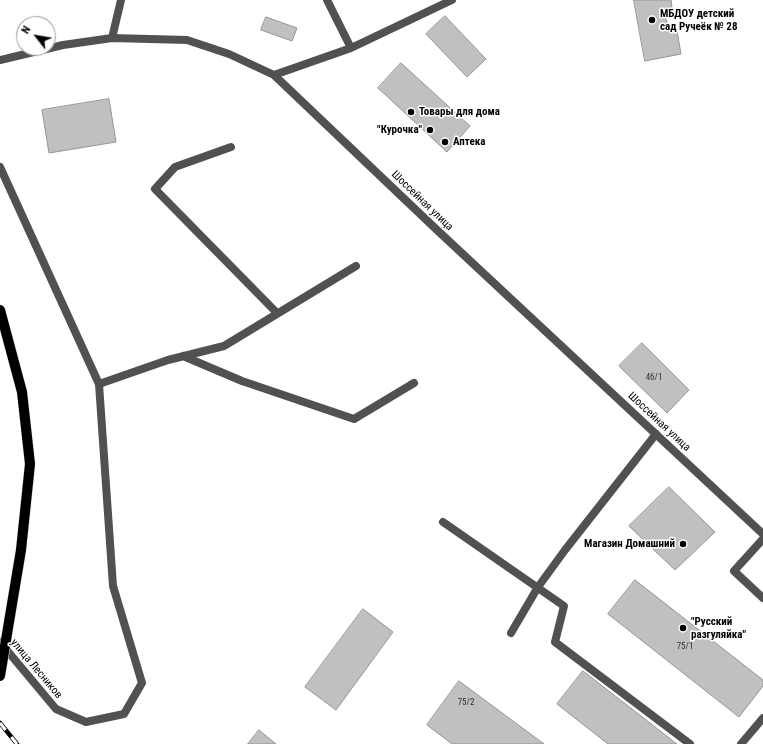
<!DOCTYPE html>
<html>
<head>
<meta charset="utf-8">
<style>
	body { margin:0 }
	#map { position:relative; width:763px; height:744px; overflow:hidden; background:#fff; font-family:"Roboto Condensed",sans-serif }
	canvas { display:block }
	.north { position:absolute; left:16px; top:16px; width:40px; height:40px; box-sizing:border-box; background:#fff; border:1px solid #999; border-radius:50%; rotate:301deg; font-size:11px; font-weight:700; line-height:16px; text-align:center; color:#000 }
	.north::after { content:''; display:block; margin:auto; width:14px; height:18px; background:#000; clip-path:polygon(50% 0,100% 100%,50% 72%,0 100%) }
</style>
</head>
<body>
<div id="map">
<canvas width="763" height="744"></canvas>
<div class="north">N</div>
</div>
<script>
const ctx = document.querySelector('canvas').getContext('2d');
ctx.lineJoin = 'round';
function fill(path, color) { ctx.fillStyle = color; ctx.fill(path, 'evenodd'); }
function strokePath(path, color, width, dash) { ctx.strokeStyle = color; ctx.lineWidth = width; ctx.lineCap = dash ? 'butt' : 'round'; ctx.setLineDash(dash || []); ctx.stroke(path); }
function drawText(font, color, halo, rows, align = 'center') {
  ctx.font = font + ' "Roboto Condensed",sans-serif'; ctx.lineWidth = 3; ctx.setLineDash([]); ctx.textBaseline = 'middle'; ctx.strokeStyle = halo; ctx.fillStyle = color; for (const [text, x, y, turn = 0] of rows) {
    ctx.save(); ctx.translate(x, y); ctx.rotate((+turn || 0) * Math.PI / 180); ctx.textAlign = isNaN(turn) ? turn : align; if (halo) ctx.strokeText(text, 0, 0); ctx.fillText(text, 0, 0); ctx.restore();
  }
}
const building = new Path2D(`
	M634 0H671L672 7 664 9 669 33 677 31 681 54 645 61Z
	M445 16 486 59 467 77 426 34Z
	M266 17 297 28 292 41 261 30Z
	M401 63 470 126 447 152 378 88Z
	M109 99 116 142 49 153 42 110Z
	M642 343 689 390 667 413 619 366Z
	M669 487 715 532 675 570 629 526Z
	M635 580 763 680V686L739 717 608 614Z
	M363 609 393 632 336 710 305 687Z
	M583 671 677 744H608L557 704Z
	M459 681 544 744H452L427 725Z
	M259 730 276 744H248Z`);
fill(building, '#c0c0c0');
strokePath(building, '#959595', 1);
const primary = new Path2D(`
	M0 310 22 392 30 464 21 550`);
strokePath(primary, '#dbdbdb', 11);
strokePath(new Path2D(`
	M231 147 175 167 155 189 277 313
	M183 356 242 381 354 419 414 383
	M99 384 168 360 224 346 356 266
	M443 522 564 606 555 642 690 744
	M763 539 734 571 763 598
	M511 633 538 587 565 550 656 434
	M741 744 763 718`), '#515151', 8);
strokePath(new Path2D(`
	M327 0 351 48
	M112 38 121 0
	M274 75 351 48 452 0
	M0 167 99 384 113 586 142 683 124 714 86 722 56 709 0 642`), '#515151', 8);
strokePath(new Path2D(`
	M0 60 63 45 112 38 187 40 229 54 274 75 437 230 763 534`), '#515151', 8);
strokePath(primary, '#000', 10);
const rail = new Path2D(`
	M0 723 17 744`);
strokePath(rail, '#000', 4.5);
strokePath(rail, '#fff', 3, [9]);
const primaryBridge = new Path2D(`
	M0 676 21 550`);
strokePath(primaryBridge, '#dbdbdb', 11, []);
strokePath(primaryBridge, '#000', 10);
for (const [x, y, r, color] of [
	[652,20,4,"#000"],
	[411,112,4,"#000"],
	[430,130,4,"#000"],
	[445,142,4,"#000"],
	[683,544,4,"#000"],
	[683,628,4,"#000"]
]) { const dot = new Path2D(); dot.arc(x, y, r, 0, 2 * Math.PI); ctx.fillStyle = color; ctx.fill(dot); strokePath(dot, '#fff', 1.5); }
drawText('9px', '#303030', null, [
	["46/1",654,378],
	["75/1",685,647],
	["75/2",466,703]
]);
drawText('bold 11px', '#000', '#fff', [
	["МБДОУ детский",660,14],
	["сад Ручеёк № 28",660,27],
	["Товары для дома",419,112],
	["\"Курочка\"",422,130,"right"],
	["Аптека",453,142],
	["Магазин Домашний",675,544,"right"],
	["\"Русский",691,622],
	["разгуляйка\"",691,635]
], 'left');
drawText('11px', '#000', '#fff', [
	["Шоссейная улица",422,201,44],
	["Шоссейная улица",659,422,43],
	["улица Лесников",36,669,50]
]);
</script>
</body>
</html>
